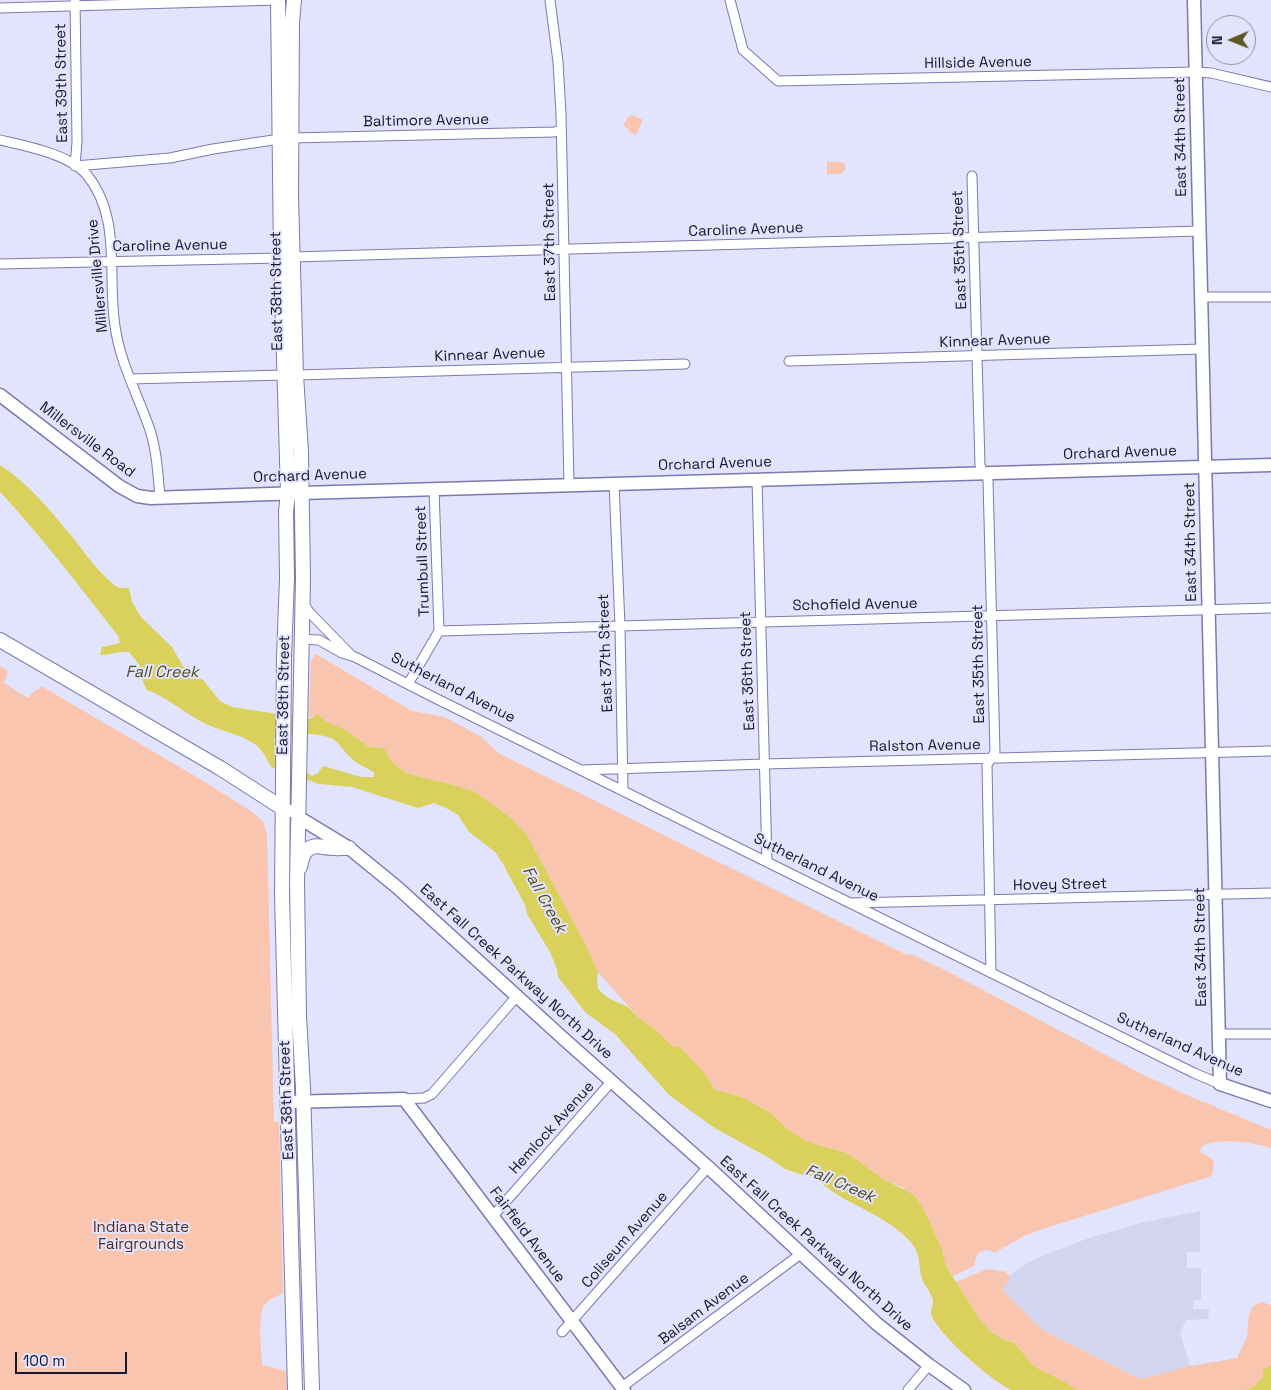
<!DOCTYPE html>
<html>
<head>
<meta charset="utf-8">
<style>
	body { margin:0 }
	#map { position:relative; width:1271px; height:1390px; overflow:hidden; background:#e2e3fc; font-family:"Space Grotesk",sans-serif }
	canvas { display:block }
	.north { position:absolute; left:1206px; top:15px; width:50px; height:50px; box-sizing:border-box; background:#e2e3fc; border:1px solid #9191a8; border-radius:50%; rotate:269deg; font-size:14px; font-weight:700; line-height:20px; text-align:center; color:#17162b }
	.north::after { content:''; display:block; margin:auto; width:18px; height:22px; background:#5d5925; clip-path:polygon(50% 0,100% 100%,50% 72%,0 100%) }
	.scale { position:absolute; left:15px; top:1352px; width:112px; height:22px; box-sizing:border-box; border:2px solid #17162b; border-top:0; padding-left:6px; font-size:15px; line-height:18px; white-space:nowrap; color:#17162b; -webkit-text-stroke:4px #e2e3fc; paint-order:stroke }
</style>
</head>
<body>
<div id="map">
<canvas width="1271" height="1390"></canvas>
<div class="north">N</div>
<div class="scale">100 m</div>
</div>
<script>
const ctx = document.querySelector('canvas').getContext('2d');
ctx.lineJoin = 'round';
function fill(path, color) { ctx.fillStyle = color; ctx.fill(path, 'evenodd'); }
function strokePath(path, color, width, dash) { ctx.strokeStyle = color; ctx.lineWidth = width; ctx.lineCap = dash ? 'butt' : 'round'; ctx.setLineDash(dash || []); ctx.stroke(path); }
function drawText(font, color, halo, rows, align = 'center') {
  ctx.font = font + ' "Space Grotesk",sans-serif'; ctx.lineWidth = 4; ctx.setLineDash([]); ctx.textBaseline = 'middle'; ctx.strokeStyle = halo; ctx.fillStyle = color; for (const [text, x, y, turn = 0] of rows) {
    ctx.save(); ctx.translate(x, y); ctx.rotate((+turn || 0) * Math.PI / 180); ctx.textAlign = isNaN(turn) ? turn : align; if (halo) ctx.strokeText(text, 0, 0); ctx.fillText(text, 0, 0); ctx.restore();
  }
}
fill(new Path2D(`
	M1200 1211V1252H1187V1268H1201V1300H1193V1309H1209L1208 1319 1186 1320 1180 1333 1190 1366 1140 1379 1044 1331 1002 1290 1007 1279 1019 1268 1035 1259 1089 1238 1144 1222Z`), '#d3d4ef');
fill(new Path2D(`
	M633 115 643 120 636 135 628 131 629 129 623 126 628 117Z
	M827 162H841L845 164V170L841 174H827Z
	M316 654 412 711 444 717 480 736 500 754 905 954 913 955 945 970 1140 1073 1189 1096 1271 1130V1148C1250 1142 1224 1138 1203 1145L1200 1150 1201 1153C1216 1159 1215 1161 1212 1176L1049 1227 1026 1235 994 1253C988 1248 983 1250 977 1254L974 1266 953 1276 946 1266 942 1249 924 1210 903 1188 882 1178 847 1153 808 1142 786 1128 771 1113 744 1098 714 1089 707 1076 672 1046 657 1031 638 1017 598 972 587 947 527 835 511 818 474 791 454 785 408 774 393 763 384 748 369 747 346 730 327 722 317 714 309 718 311 661Z
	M0 666 8 671 4 683 28 698 32 693 40 688 41 686 200 779 251 811 264 823 267 836 274 1121 279 1122 283 1293C278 1296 271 1298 266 1303 256 1314 262 1350 262 1365L286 1371 287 1390H0Z
	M987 1269 1006 1272 1010 1277 1002 1290 1044 1331 1140 1379 1190 1366 1237 1358 1247 1337 1249 1315 1253 1306 1262 1302 1271 1305V1365L1263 1370V1377L1252 1388 1245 1390H1075L1065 1382 1033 1366 1015 1343 1004 1340 990 1331 981 1321 956 1282Z`), '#fac5ae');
fill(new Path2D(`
	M0 465C25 481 45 504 64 527 80 545 93 567 112 583 117 588 122 589 129 588L132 602 141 617 172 647 187 673 203 680 220 701 232 707 310 719 317 714 327 722 346 730 369 747 384 748 393 763 408 774 454 785 474 791 511 818 527 835 587 947 598 972 597 981 598 989 608 998 628 1007 638 1017 657 1031 672 1046 681 1048 707 1076 714 1089 744 1098 771 1113 786 1128 808 1142 847 1153 882 1178 914 1195 924 1210 942 1249 946 1266 981 1321 990 1331 1004 1340 1015 1343 1033 1366 1065 1382 1077 1390C1060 1390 1044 1390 1027 1390 1023 1390 1016 1390 1012 1390 995 1384 932 1330 931 1312 931 1309 933 1305 933 1301 932 1294 926 1288 923 1281 918 1269 921 1255 913 1245 887 1212 842 1206 814 1176L803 1175 785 1169 769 1158 713 1127 669 1095 615 1034 586 1013 558 977 557 969 550 952 527 914 525 905 503 864 495 852 469 832 458 815 446 808 434 803 418 808 352 787 319 784 271 767C267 759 263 751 256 745 241 734 223 732 206 724 185 714 169 698 147 690L143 682 140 666 129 652C119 651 111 655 100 655L102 647 120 643 118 636C80 587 42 537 0 492ZM297 733C308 734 321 734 331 738 339 742 342 749 348 755 355 763 364 767 374 772V777H361L323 766 318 773 312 776 284 757 281 751 275 746 274 739 277 736Z
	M1271 1365V1390H1245L1252 1388 1263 1377V1370Z`), '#dad15c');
const street = new Path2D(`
	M75 0 77 142 75 166 170 158 213 149 280 139
	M550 0 558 62 561 114 569 485
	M730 0 743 50 778 81 1196 72 1211 73 1271 87
	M0 8 278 0
	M291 138 554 132 561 130
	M0 140C26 146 69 154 87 175 122 218 107 276 115 326 120 363 138 395 150 430 157 452 158 475 160 498
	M972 176 980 465 983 473
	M293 257 1200 231
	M0 264 281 258
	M1201 297H1271
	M789 361 1203 349
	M296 375 685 364
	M130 379 284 375
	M986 473 988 480 995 752 987 765 991 973
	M757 479 767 862
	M614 483 620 626 623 791
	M304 604 309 612 351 655
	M439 631 1271 608
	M301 639 319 640 342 653 355 657 433 697 1194 1073 1220 1084
	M408 684 439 631 434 489
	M582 770 765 764 1271 751
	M851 903 1271 893
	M1219 1034H1271
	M404 1099 424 1098 432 1094 517 996
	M493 1216 612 1081
	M562 1332 708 1167
	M622 1387 802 1253
	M908 1390 929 1365`);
const secondary = new Path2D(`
	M1194 0 1220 1084 1271 1101
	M0 395 119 486 137 496 151 498 301 493 1271 465
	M298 817 349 848 398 888 565 1040 708 1167 877 1324 929 1365 964 1390
	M287 1102 404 1099 624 1390`);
const primary = new Path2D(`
	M278 0 281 258 288 493 286 511 287 578 284 657 282 895 295 1390
	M294 0 292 22 291 197 296 375 301 452 303 578 297 882 299 1016 303 1088 312 1390
	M0 640 220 768 287 811
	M300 867C303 851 308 844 324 847 332 849 341 848 349 848`);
strokePath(street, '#7b79b1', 11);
strokePath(secondary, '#7b79b1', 15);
strokePath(primary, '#7b79b1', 16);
strokePath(street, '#fff', 9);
strokePath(secondary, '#fff', 12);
strokePath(primary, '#fff', 14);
drawText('15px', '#17162b', '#e2e3fc', [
	["Hillside Avenue",978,63,-1],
	["East 39th Street",62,83,-91],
	["Baltimore Avenue",426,121,-1],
	["East 34th Street",1181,137,-91],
	["Caroline Avenue",746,230,-2],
	["East 37th Street",550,242,-91],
	["Caroline Avenue",170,246,-1],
	["East 35th Street",960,250,-92],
	["Millersville Drive",98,276,-95],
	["East 38th Street",277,291,-91],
	["Kinnear Avenue",995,341,-2],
	["Kinnear Avenue",490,355,-2],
	["Millersville Road",87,440,37],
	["Orchard Avenue",1120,453,-2],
	["Orchard Avenue",715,464,-2],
	["Orchard Avenue",310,476,-2],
	["East 34th Street",1191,542,-91],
	["Trumbull Street",423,561,-92],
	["Schofield Avenue",855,605,-1],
	["East 37th Street",606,653,-92],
	["East 35th Street",979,664,-91],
	["East 36th Street",748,671,-92],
	["Sutherland Avenue",453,688,27],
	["East 38th Street",284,695,-89],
	["Ralston Avenue",925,746,-1],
	["Sutherland Avenue",816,868,26],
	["Hovey Street",1060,885,-1],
	["East 34th Street",1201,947,-91],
	["East Fall Creek Parkway North Drive",516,972,42],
	["Sutherland Avenue",1180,1045,24],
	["East 38th Street",287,1100,-92],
	["Hemlock Avenue",552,1128,-48],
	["Fairfield Avenue",527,1235,53],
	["Coliseum Avenue",625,1240,-49],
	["East Fall Creek Parkway North Drive",816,1244,42],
	["Balsam Avenue",704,1309,-37]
]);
drawText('15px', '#542b18', '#e2e3fc', [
	["Indiana State",141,1228],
	["Fairgrounds",141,1245]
]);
drawText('italic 16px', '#524e1f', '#e2e3fc', [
	["Fall Creek",162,673],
	["Fall Creek",544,900,61],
	["Fall Creek",840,1184,23]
]);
</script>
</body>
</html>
